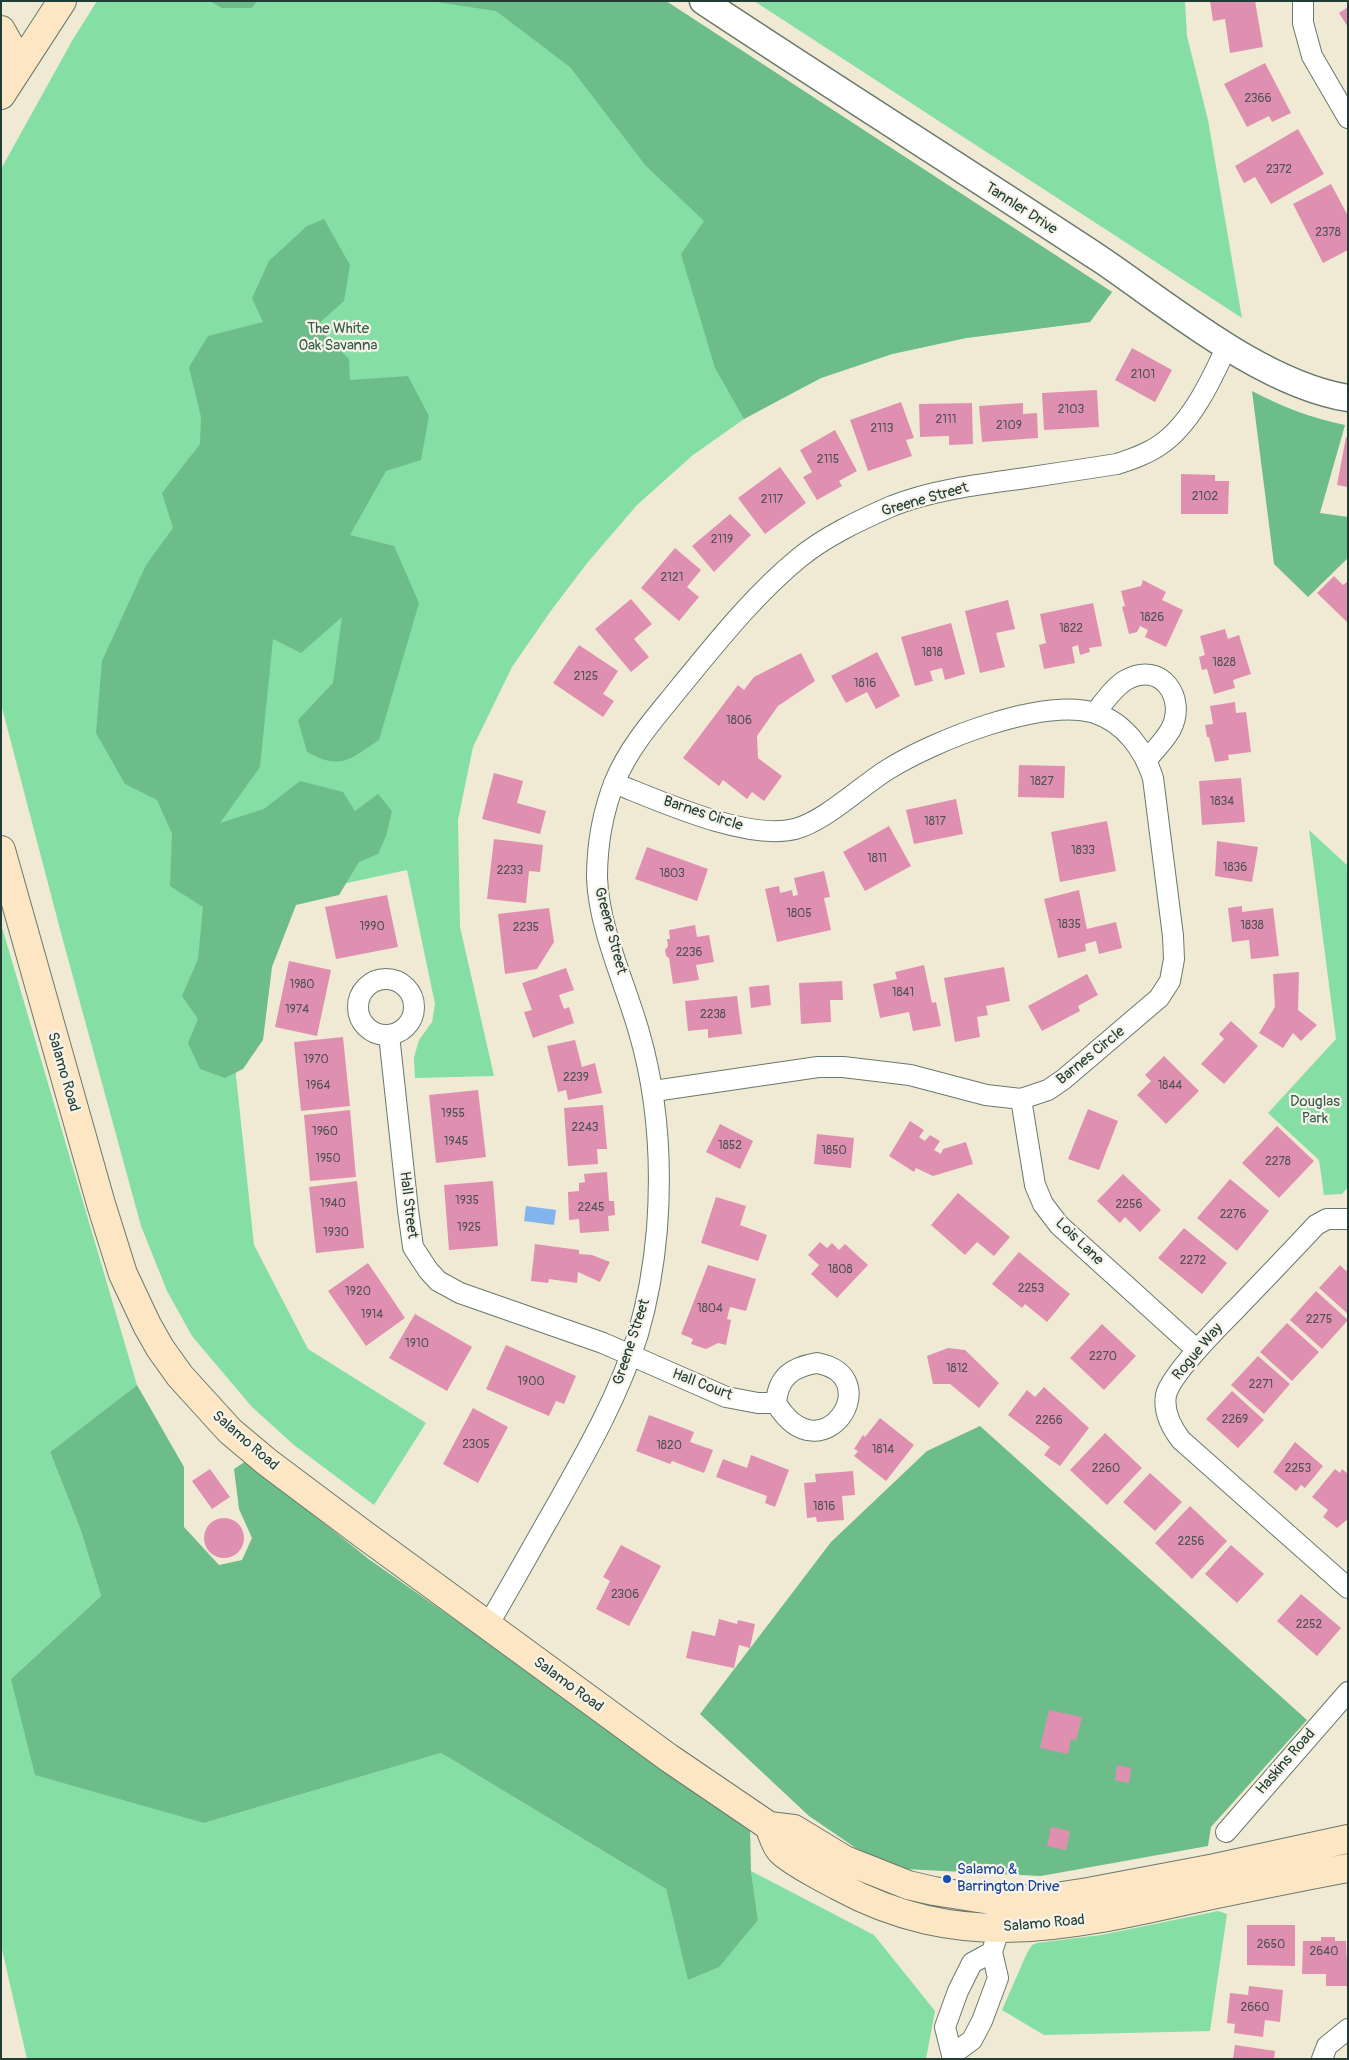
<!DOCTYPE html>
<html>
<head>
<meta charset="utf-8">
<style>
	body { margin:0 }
	#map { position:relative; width:1349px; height:2060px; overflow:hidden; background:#f0ead4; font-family:Pangolin,sans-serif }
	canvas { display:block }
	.frame { position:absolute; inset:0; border:2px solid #1f3d34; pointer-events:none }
</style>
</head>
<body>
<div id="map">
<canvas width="1349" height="2060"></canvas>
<div class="frame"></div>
</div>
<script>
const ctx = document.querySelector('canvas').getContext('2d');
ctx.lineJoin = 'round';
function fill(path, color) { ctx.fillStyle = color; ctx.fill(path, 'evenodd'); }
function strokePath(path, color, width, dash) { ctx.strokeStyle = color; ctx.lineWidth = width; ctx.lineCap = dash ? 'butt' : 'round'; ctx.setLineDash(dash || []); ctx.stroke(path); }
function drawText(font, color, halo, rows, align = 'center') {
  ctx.font = font + ' Pangolin,sans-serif'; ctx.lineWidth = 4.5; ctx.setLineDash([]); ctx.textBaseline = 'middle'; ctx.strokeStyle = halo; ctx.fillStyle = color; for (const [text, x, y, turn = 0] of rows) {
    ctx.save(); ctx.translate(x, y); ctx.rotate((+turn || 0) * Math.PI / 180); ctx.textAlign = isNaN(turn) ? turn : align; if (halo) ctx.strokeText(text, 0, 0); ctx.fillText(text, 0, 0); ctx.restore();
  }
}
fill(new Path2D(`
	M97 1H666L1112 292 1090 322 966 338 892 354 821 378 754 412 693 455 637 505 588 562 550 612 512 667 473 747 458 820 460 927 494 1076 415 1078 414 1057 419 1040 432 1022 435 1004 407 870 324 888 244 889 236 1076 254 1245 308 1349 426 1423 374 1505 294 1445 252 1407 192 1336 167 1291 141 1226 61 933 1 704V169L72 41Z
	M754 1H1185L1187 36 1208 120 1242 318Z
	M1309 830 1348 866V1187L1342 1194 1324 1195 1319 1160 1268 1113 1336 1039Z
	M1 924 137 1385 50 1452 81 1531 101 1596 11 1679 204 1823 441 1753 666 1889 689 1980 758 1920 751 1871 874 1935 935 2011 926 2059H27L1 1945Z
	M1218 1911 1227 1914 1210 2031 1044 2035 1002 2010 1027 1953 1032 1945 1037 1943 1101 1935Z`), '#85dea4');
fill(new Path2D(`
	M210 1H257L252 8H222Z
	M430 1H666L1112 292 1090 322 966 338 892 354 821 378 744 419 715 368 681 254 704 221 646 166 570 67 496 11Z
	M324 219 350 265 344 301 316 326 349 359 350 380 408 376 429 416 421 460 386 471 350 535 394 546 419 603 379 740C350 759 341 771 307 752L298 720 333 683 342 617 301 653 273 639 260 767 220 823 264 809 300 781 343 792 355 811 378 794 392 811 386 836 378 854 359 862 339 895 296 905 272 967 263 1040 243 1069 225 1078 200 1069 188 1043 198 1019 182 996 198 959 203 907 170 886 172 834 157 800 125 784 96 733 102 661 146 565 173 528 162 493 200 444 201 417 189 367 208 336 263 322 252 298 269 261 307 226Z
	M1252 391C1282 407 1312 418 1345 425L1320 513 1348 517V558L1308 597 1274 564Z
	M137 1385 184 1467V1527L219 1565 242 1560 252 1538 239 1509 234 1469 246 1461 370 1560 750 1827 751 1871 758 1920 719 1967 688 1980 666 1889 441 1753 204 1823 35 1775 11 1679 101 1596 81 1531 50 1452Z
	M980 1426 1307 1720 1211 1827 1208 1846 1041 1876 885 1868 809 1816 700 1714 831 1542 927 1451Z`), '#6cbd8a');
fill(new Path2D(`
	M526 1206 556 1210 554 1225 524 1221Z`), '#82b4ee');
fill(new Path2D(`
	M1210 1H1255L1263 47 1230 53 1225 19 1213 21Z
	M1348 7V27L1339 13Z
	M1265 63 1291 113 1272 122 1269 116 1247 127 1224 84Z
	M1298 129 1324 174 1271 204 1255 177 1244 183 1235 166Z
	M1331 184 1348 216V250L1323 263 1293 204Z
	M1132 348 1172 370 1155 402 1115 380Z
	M1097 390 1099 427 1044 430 1042 393Z
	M901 402 914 438 906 440 912 456 868 471 850 420Z
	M972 403 973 444 949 445V436L920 437 919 404Z
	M1023 403V414L1037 413 1038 438 982 442 979 406Z
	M835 430 857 471 839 481 842 486 817 500 803 477 812 472 800 450Z
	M1346 437 1348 438V487L1337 485Z
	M780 467 806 503 765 534 738 498Z
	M1181 474 1215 475V481H1229L1228 514H1181Z
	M730 514 751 535 714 572 692 546Z
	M675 548 701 570 687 587 699 597 679 621 641 588Z
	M1334 576 1343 585 1348 581V623L1317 593Z
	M1143 580 1166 592 1162 600 1183 610 1166 647 1145 637 1148 630 1140 626 1137 632 1129 634 1122 607 1125 606 1121 591 1141 586Z
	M631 599 652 624 634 639 649 657 631 672 595 629Z
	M1008 600 1015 629 996 633 1005 667 980 673 965 611Z
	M1093 603 1102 646 1089 648 1090 652 1080 655 1078 645 1072 647 1075 663 1044 669 1039 645 1046 643 1040 614Z
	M951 623 965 674 945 680 942 668 930 671 933 681 915 686 901 637Z
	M1225 629 1228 639 1239 635 1251 674 1233 680 1235 688 1214 694 1207 669 1202 670 1199 657 1205 655 1200 636Z
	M579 645 618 671 603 694 614 701 603 717 553 683Z
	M877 652 900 696 876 709 867 692 846 703 831 676Z
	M801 653 815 681 778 706 757 736 758 758 782 776 764 801 752 792 747 799 723 780 719 786 683 758 738 685 744 690 754 677Z
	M1235 702 1236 713 1246 712 1251 752 1228 755 1229 760 1215 762 1209 737H1207L1205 725 1213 724 1210 706Z
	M1019 765 1065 766 1064 798 1018 797Z
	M494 773 523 781 517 803 546 811 540 834 482 819Z
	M1241 778 1245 822 1202 825 1199 781Z
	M956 799 963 834 914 844 906 810Z
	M1107 821 1116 871 1060 882 1051 832Z
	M889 826 911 866 865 891 843 852Z
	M494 839 543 845 540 872 529 871 526 903 487 899Z
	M1217 841 1258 847 1252 882 1215 876Z
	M647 847 708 869 697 901 635 879Z
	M824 871 830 897 824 898 831 930 777 942 765 889 779 886 780 893 792 890 793 896 798 895 794 878Z
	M1079 890 1087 929 1116 922 1122 948 1099 954 1096 941 1085 944 1086 951 1058 958 1044 899Z
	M387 895 398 947 336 959 325 907Z
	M1242 906V912L1273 908 1279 956 1251 959 1249 940 1232 942 1228 908Z
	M549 908 554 942 537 969 505 974 498 914Z
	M695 925 697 937 709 935 714 962 696 965 699 980 673 984 669 958 666 956 665 950 668 946 667 939H670L669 930Z
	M289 961 331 970 317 1036 275 1027Z
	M924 965 932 1003 936 1002 941 1026 913 1031 909 1012 880 1018 873 984 897 979 895 972Z
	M1004 967 1010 1001 986 1006 988 1015 977 1017 980 1037 955 1042 944 978Z
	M566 968 574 990 559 995 564 1009 569 1007 574 1023 533 1038 524 1012 532 1010 522 983Z
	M1299 972 1298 1010 1317 1025 1301 1041 1293 1033 1283 1048 1259 1033 1275 1007 1273 974Z
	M1087 974 1098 995 1078 1006 1080 1011 1042 1031 1028 1006Z
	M842 981 843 1000H830L831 1022 801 1024 799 983Z
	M769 985 771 1005 751 1008 749 987Z
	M737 996 742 1034 708 1038V1029L688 1031 685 1001Z
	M1231 1021 1258 1046 1224 1084 1201 1064 1224 1039 1219 1034Z
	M343 1037 350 1106 301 1111 294 1042Z
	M575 1040 582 1067 595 1063 602 1093 568 1100 566 1090 558 1092 547 1046Z
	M1164 1056 1199 1091 1166 1124 1137 1095 1151 1081 1145 1075Z
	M478 1090 486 1157 436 1163 429 1095Z
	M603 1105 607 1149H597L598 1164 568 1166 564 1108Z
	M1088 1109 1118 1121 1099 1170 1068 1159Z
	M350 1110 356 1177 310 1181 304 1115Z
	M910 1121 924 1130 919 1137 925 1141 930 1135 940 1141 934 1150 941 1154 943 1149 966 1142 973 1164 933 1176 916 1168 914 1172 889 1156Z
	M720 1124 753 1141 740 1169 706 1152Z
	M1277 1126 1314 1161 1279 1198 1242 1163Z
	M817 1134 854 1138 851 1168 814 1164Z
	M607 1172 609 1201H614L615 1215 608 1216 609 1231 580 1233 579 1219 569 1220 568 1192 579 1191V1183L585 1182 584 1174Z
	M1123 1174 1161 1210 1140 1232 1125 1217 1120 1223 1097 1201Z
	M1230 1179 1269 1211 1237 1251 1197 1218Z
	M357 1181 364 1248 316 1253 309 1187Z
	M493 1181 498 1246 449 1250 444 1185Z
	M958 1193 1010 1237 994 1256 977 1242 965 1255 931 1225Z
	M716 1197 746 1206 740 1225 767 1235 758 1261 701 1243Z
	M1184 1228 1227 1263 1202 1294 1158 1258Z
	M820 1242 827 1248 832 1243 839 1250 845 1244 868 1265 837 1298 811 1274 819 1265 808 1255Z
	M535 1244 579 1250V1254L592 1255 610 1262 600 1282 578 1272 577 1283 549 1279 548 1283 531 1281Z
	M1019 1252 1070 1294 1047 1322 1025 1304 1022 1308 992 1284Z
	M368 1263 405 1318 366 1346 328 1291Z
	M708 1265 756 1279 746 1311 730 1307 727 1319 731 1320 726 1345 718 1343 706 1349 691 1344 693 1339 681 1334Z
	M1340 1265 1346 1271 1348 1269V1314L1319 1288Z
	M1316 1291 1348 1320 1322 1349 1290 1320Z
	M415 1314 472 1347 447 1391 389 1358Z
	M1287 1323 1319 1352 1292 1381 1260 1352Z
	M1102 1324 1136 1356 1104 1390 1070 1358Z
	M506 1345 576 1376 564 1404 556 1401 549 1416 486 1389Z
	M948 1348 965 1350 999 1383 979 1408 950 1384H933L927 1356Z
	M1258 1356 1290 1384 1264 1414 1231 1385Z
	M1044 1387 1089 1428 1060 1466 1044 1455 1050 1447 1008 1415 1027 1390 1035 1397Z
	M1232 1391 1264 1420 1238 1448 1206 1419Z
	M473 1408 508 1427 478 1483 443 1464Z
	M649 1415 694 1432 690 1442 713 1450 704 1473 672 1461 670 1464 636 1451Z
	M880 1418 914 1445 886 1481 854 1456 858 1451 854 1449 863 1435 865 1437Z
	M1105 1433 1142 1468 1107 1505 1070 1470Z
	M1295 1442 1323 1466 1305 1488 1301 1485 1296 1491 1273 1472Z
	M751 1455 789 1470 775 1507 765 1503 767 1496 716 1477 723 1459 747 1468Z
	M210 1469 230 1497 212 1509 192 1481Z
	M1335 1469 1340 1473 1342 1469 1348 1474V1519L1337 1528 1323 1517 1328 1510 1312 1497Z
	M853 1471 855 1495 842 1496 844 1520 817 1522 816 1517 807 1518 804 1483 816 1482 815 1474Z
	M1150 1473 1182 1502 1155 1531 1123 1502Z
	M1190 1506 1227 1541 1192 1579 1155 1543Z
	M204 1538a20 20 0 1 1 40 0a20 20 0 1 1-40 0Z
	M621 1545 661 1566 629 1626 596 1609 610 1581 603 1577Z
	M1231 1545 1264 1574 1237 1603 1205 1574Z
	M1301 1594 1341 1628 1317 1656 1277 1621Z
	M719 1619 737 1624 738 1620 755 1624 750 1648 739 1645 734 1668 686 1658 692 1631 715 1636Z
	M1049 1710 1082 1717 1076 1740 1071 1739 1068 1754 1040 1748Z
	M1117 1765 1131 1768 1129 1783 1115 1780Z
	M1051 1827 1070 1831 1066 1850 1047 1846Z
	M1247 1925H1295V1966L1247 1965Z
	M1321 1937H1335V1941H1346L1348 1986H1326V1974H1302L1303 1941H1321Z
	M1249 1986 1283 1990 1280 2022 1265 2020 1263 2037 1234 2033 1235 2024 1227 2023 1230 1993 1248 1995Z
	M1235 2045 1275 2051 1274 2059H1233Z`), '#df90b1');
const minor = new Path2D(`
	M1303 1V23L1312 56 1348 118
	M1095 713C1104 702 1114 687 1126 680 1161 660 1187 698 1171 729 1165 740 1155 750 1147 759
	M614 783C660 801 747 841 795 829 825 821 860 787 887 770 933 741 1042 697 1095 713 1125 723 1144 750 1153 778L1173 936 1174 959 1170 981 1159 998 1064 1079 1048 1090 1021 1099 986 1095 910 1075 843 1067H818L654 1091
	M358 1007a28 28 0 1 1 56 0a28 28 0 1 1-56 0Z
	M389 1035 408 1210 413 1247 428 1270 438 1281 460 1293 603 1343 726 1397 758 1403H776
	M1021 1099 1035 1185 1043 1204 1059 1225 1197 1350
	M1348 1219H1327L1316 1225C1290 1253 1263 1281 1237 1308 1220 1325 1171 1374 1166 1395 1163 1412 1171 1427 1181 1440L1348 1588
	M817 1363C889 1376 822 1479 776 1403 778 1377 792 1367 817 1363Z
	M488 1625C511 1586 533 1546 556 1506 587 1451 619 1395 638 1334 648 1300 654 1264 657 1229 662 1162 658 1097 639 1032 625 983 599 929 597 878 597 845 603 811 615 781 630 745 656 717 680 687 717 642 754 595 799 558 826 536 860 520 892 506 933 490 976 485 1019 479 1052 474 1084 469 1117 464 1132 459 1147 454 1160 445 1191 424 1212 379 1227 346
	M1226 1832 1348 1692
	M953 2054 972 2040 982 2021 998 1978 992 1952 996 1939 997 1914
	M953 2059 945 2027 958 1991 972 1963 992 1952
	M1322 2059 1327 2046 1348 2029`);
const tertiary = new Path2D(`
	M703 1C834 88 968 172 1100 259 1171 307 1262 384 1348 398`);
const secondary = new Path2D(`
	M1 30 11 48 16 71
	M1 95 62 1
	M1 850 101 1204 123 1274 147 1325 160 1348 180 1376 230 1431 267 1462 363 1534 669 1758 769 1826 794 1829 845 1860 908 1885 934 1891 997 1901 1049 1898 1088 1892 1215 1868 1348 1839
	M769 1826C772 1833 775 1844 780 1850 788 1860 825 1879 838 1886 958 1951 1062 1928 1188 1900 1241 1889 1294 1878 1348 1868`);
strokePath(minor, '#687a6c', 22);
strokePath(tertiary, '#687a6c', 29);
strokePath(secondary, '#687a6c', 30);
strokePath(minor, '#fff', 20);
strokePath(tertiary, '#fff', 26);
strokePath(secondary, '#fce6c4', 28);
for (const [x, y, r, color] of [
	[947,1879,5,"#1a4fb4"]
]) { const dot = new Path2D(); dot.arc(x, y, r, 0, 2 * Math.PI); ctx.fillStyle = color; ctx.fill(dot); strokePath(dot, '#f7f3e8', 2); }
drawText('12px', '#4f5253', null, [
	["2366",1258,99],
	["2372",1279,170],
	["2378",1328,233],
	["2101",1143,375],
	["2103",1071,410],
	["2111",946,420],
	["2109",1009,426],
	["2113",882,429],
	["2115",828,460],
	["2102",1205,497],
	["2117",772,500],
	["2119",722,540],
	["2121",672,578],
	["1826",1152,618],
	["1822",1071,629],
	["1818",932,653],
	["1828",1224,663],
	["2125",586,677],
	["1816",865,684],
	["1806",739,721],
	["1827",1042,782],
	["1834",1222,802],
	["1817",935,822],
	["1833",1083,851],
	["1811",877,859],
	["1836",1235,868],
	["2233",510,871],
	["1803",672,874],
	["1805",799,914],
	["1835",1069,925],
	["1838",1252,926],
	["1990",372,927],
	["2235",526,928],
	["2236",689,953],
	["1980",302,985],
	["1841",903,993],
	["1974",297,1010],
	["2238",713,1015],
	["1970",316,1060],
	["2239",576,1078],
	["1964",318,1086],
	["1844",1170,1086],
	["1955",453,1114],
	["2243",585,1128],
	["1960",325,1132],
	["1945",456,1142],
	["1852",730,1146],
	["1850",834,1151],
	["1950",328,1159],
	["2278",1278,1162],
	["1935",467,1201],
	["1940",333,1204],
	["2256",1129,1205],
	["2245",591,1208],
	["2276",1233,1215],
	["1925",469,1228],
	["1930",336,1233],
	["2272",1193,1261],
	["1808",840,1270],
	["2253",1031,1289],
	["1920",358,1292],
	["1804",710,1309],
	["1914",372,1315],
	["2275",1319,1320],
	["1910",417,1344],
	["2270",1103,1357],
	["1812",957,1369],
	["1900",531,1382],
	["2271",1261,1385],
	["2269",1235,1420],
	["2266",1049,1421],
	["2305",476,1445],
	["1820",669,1446],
	["1814",883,1450],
	["2260",1106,1469],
	["2253",1298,1469],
	["1816",824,1507],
	["2256",1191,1542],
	["2306",625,1595],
	["2252",1309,1625],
	["2650",1271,1945],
	["2640",1324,1952],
	["2660",1255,2008]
]);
drawText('15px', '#1f3d34', '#f7f3e8', [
	["Tannler Drive",1021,209,33],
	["Greene Street",925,500,-16],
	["Barnes Circle",703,814,18],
	["Greene Street",610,931,75],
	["Barnes Circle",1091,1056,-39],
	["Salamo Road",63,1072,74],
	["Hall Street",408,1205,83],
	["Lois Lane",1079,1242,44],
	["Greene Street",632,1342,-72],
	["Rogue Way",1198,1352,-50],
	["Hall Court",702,1385,21],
	["Salamo Road",245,1441,41],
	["Salamo Road",568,1685,36],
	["Haskins Road",1286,1762,-49],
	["Salamo Road",1044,1924,-5]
]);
drawText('15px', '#335d4a', '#f7f3e8', [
	["The White",338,329],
	["Oak Savanna",338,346],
	["Douglas",1315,1102],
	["Park",1315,1119]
]);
drawText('15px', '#164399', '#f7f3e8', [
	["Salamo &",957,1870],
	["Barrington Drive",957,1887]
], 'left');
</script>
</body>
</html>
